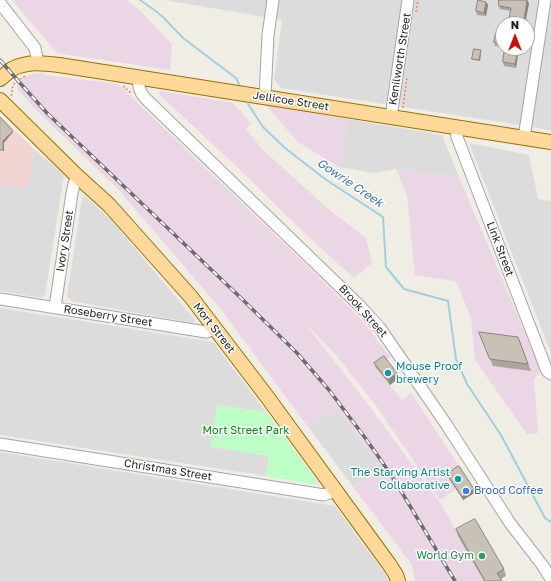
<!DOCTYPE html>
<html>
<head>
<meta charset="utf-8">
<style>
	body { margin:0 }
	#map { position:relative; width:551px; height:581px; overflow:hidden; background:#f0ede4; font-family:"Golos Text",sans-serif }
	canvas { display:block }
	.north { position:absolute; left:495px; top:16px; width:40px; height:40px; box-sizing:border-box; background:#fff; border:1px solid #a5a5a5; border-radius:50%; rotate:0deg; font-size:11px; font-weight:700; line-height:16px; text-align:center; color:#1f1f1f }
	.north::after { content:''; display:block; margin:auto; width:14px; height:18px; background:#ce0c00; clip-path:polygon(50% 0,100% 100%,50% 72%,0 100%) }
</style>
</head>
<body>
<div id="map">
<canvas width="551" height="581"></canvas>
<div class="north">N</div>
</div>
<script>
const ctx = document.querySelector('canvas').getContext('2d');
ctx.lineJoin = 'round';
function fill(path, color) { ctx.fillStyle = color; ctx.fill(path, 'evenodd'); }
function strokePath(path, color, width, dash) { ctx.strokeStyle = color; ctx.lineWidth = width; ctx.lineCap = dash ? 'butt' : 'round'; ctx.setLineDash(dash || []); ctx.stroke(path); }
function drawText(font, color, halo, rows, align = 'center') {
  ctx.font = font + ' "Golos Text",sans-serif'; ctx.lineWidth = 3; ctx.setLineDash([]); ctx.textBaseline = 'middle'; ctx.strokeStyle = halo; ctx.fillStyle = color; for (const [text, x, y, turn = 0] of rows) {
    ctx.save(); ctx.translate(x, y); ctx.rotate((+turn || 0) * Math.PI / 180); ctx.textAlign = isNaN(turn) ? turn : align; if (halo) ctx.strokeText(text, 0, 0); ctx.fillText(text, 0, 0); ctx.restore();
  }
}
fill(new Path2D(`
	M165 0H551V130L281 88 274 79 282 20ZM503 24H527V48H503Z
	M347 119 442 135 459 177 396 169 373 173 339 167Z
	M469 143 529 155 538 199 551 201V353Z
	M34 149 64 175 45 295 42 298 0 291V184L27 188Z
	M86 197 112 221 195 320 193 323 71 301 67 296 82 198Z
	M0 308 213 342 266 412 217 405 269 456 266 476 0 435Z
	M336 409 355 432 380 468 354 488 309 428Z
	M0 452 335 506 382 570 387 578 388 581H0Z`), '#dddcdc');
fill(new Path2D(`
	M0 116 34 149 27 189 0 184Z`), '#f2d5d2');
fill(new Path2D(`
	M12 0H127L141 12 172 44 170 70 57 53Z
	M42 73 46 75 118 84 323 281 363 321 390 357 376 369 402 400 411 393 461 469 448 477 456 489 440 500 377 407 336 355 304 322 370 407 441 504 485 581H415L412 565 354 488 380 468 355 432 336 409 309 428 219 307 118 189 35 109 17 89V85L25 77 30 75Z
	M161 91 233 103 251 123 246 129 262 149 327 208 366 238 372 263 354 278 315 243 237 167 159 94Z
	M265 104 347 119 339 167 298 142Z
	M396 169 459 177 541 371 534 379 538 433 527 434 475 360 471 318 456 281 415 275 407 195Z`), '#ead6e5');
fill(new Path2D(`
	M217 405 266 412 318 482 316 485 266 476 269 456 210 447Z`), '#befec7');
strokePath(new Path2D(`
	M140 0 153 9 163 17 183 38 236 78 239 84
	M248 104 263 127 285 148 325 179 383 217 386 267 404 289 448 301 456 359 467 384 501 435 545 518 551 522`), '#a1cfe1', 2);
const minor = new Path2D(`
	M0 3 35 48 38 63
	M139 77C138 86 139 91 145 98L360 306 380 328 446 424 510 523 543 566 551 579
	M265 97 268 35 273 0
	M391 117 408 0
	M456 127 457 137 547 371 551 374
	M524 138 545 0
	M0 299 206 332 215 329
	M55 307 72 193 74 184 77 176
	M0 444 324 495 335 491`);
const major = new Path2D(`
	M0 79C4 76 8 72 12 69 27 61 43 63 59 65L551 142
	M0 100 77 176 109 205 191 297 268 398 389 564 396 575 398 581`);
strokePath(minor, '#a6a6a6', 13);
strokePath(major, '#9a7000', 16);
strokePath(new Path2D(`
	M416 12 418 0
	M123 86 132 94
	M11 96C13 93 11 90 13 86 14 82 22 78 25 76
	M403 108 407 77`), '#ff7f67', 1.5, [2, 2]);
strokePath(minor, '#fff', 11);
strokePath(major, '#ffd99b', 14);
const rail = new Path2D(`
	M0 60 20 83 47 113 242 299 297 353 329 390 363 435 378 456 395 481 455 581`);
strokePath(rail, '#6d6d6d', 3.5);
strokePath(rail, '#fff', 2, [6]);
fill(new Path2D(`
	M486 2 488 5 486 16 477 15 476 11Z
	M529 3 526 20 528 24 527 29V24L510 11 500 9 499 6Z
	M503 35V47L495 46 494 42Z
	M505 48H519L516 68 504 66 503 62Z
	M481 50V52L480 61 473 60 472 59Z
	M479 332 518 337 531 371 493 366Z
	M374 363 399 378 390 385 376 368Z
	M447 474 474 489 476 492 463 500 448 477Z
	M456 529 504 569 506 576 501 579 502 581H484L458 536Z`), '#ada59d');
fill(new Path2D(`
	M527 0 529 3 525 23 524 20Z
	M486 2 488 5 486 16 484 13Z
	M518 48H519L516 68 515 64Z
	M481 50V52L480 61 479 60Z
	M13 131V132L4 143V152L3 150V141Z
	M397 373 399 378 390 385 388 380Z
	M474 489 476 492 463 500 462 497Z`), '#8d8680');
const building = new Path2D(`
	M478 0 486 2 484 13 476 11Z
	M499 0H527L524 20H527L526 24H508L511 8 499 6Z
	M496 33 503 35V44L494 42Z
	M505 48H518L515 64 503 62Z
	M474 49 481 50 479 60 472 59Z
	M0 117 13 131 3 141V150H0Z
	M479 332 518 337 528 364 490 359Z
	M384 356 397 373 388 380 374 363Z
	M459 466 474 489 462 497 447 474Z
	M475 519 504 569 497 573 502 581H485L456 529Z`);
fill(building, '#c9c0b7');
strokePath(building, '#8d8680', 1);
for (const [x, y, r, color] of [
	[388,373,4,"#0f9aa8"],
	[458,479,4,"#0f9aa8"],
	[466,491,4,"#3f7fe0"],
	[482,556,4,"#2e9e5b"]
]) { const dot = new Path2D(); dot.arc(x, y, r, 0, 2 * Math.PI); ctx.fillStyle = color; ctx.fill(dot); strokePath(dot, '#fff', 1.5); }
drawText('11px', '#1f1f1f', '#fff', [
	["Kenilworth Street",400,59,-81],
	["Jellicoe Street",291,101,9],
	["Ivory Street",65,241,-81],
	["Link Street",500,249,69],
	["Brook Street",363,311,48],
	["Roseberry Street",108,316,9],
	["Mort Street",214,328,52],
	["Christmas Street",168,470,9]
]);
drawText('11px', '#0d838f', '#fff', [
	["Mouse Proof",396,367],
	["brewery",396,380],
	["The Starving Artist",450,473,"right"],
	["Collaborative",450,486,"right"]
], 'left');
drawText('11px', '#038716', '#fff', [
	["Mort Street Park",246,431]
]);
drawText('11px', '#366cbe', '#fff', [
	["Brood Coffee",474,491]
], 'left');
drawText('11px', '#27864d', '#fff', [
	["World Gym",474,556]
], 'right');
drawText('italic 12px', '#4376b6', '#fff', [
	["Gowrie Creek",350,183,34]
]);
</script>
</body>
</html>
